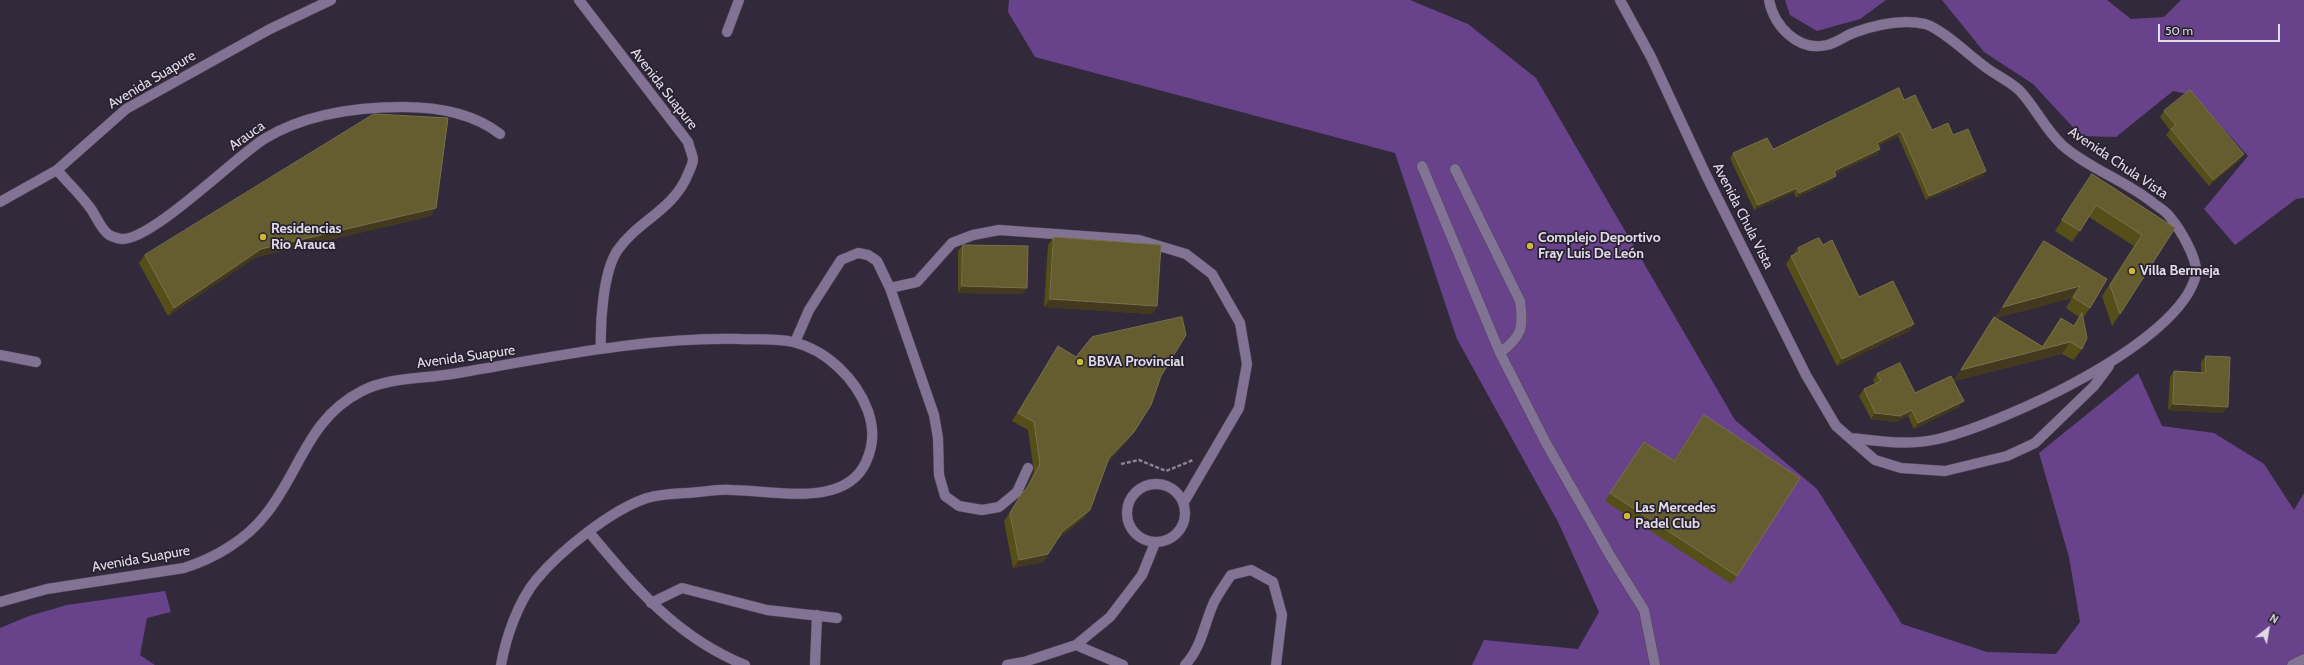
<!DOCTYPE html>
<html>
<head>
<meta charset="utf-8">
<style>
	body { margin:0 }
	#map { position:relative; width:2304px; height:665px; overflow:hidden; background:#322a3b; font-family:Cabin,sans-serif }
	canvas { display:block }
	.north { position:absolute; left:2248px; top:609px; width:40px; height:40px; -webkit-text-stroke:3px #282130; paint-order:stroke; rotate:31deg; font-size:11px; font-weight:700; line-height:16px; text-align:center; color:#e0dbe6 }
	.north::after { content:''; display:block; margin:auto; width:14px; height:18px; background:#e0dbe6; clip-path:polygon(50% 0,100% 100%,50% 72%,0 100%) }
	.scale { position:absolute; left:2158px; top:24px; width:122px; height:18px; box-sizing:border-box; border:2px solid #e0dbe6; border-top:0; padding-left:5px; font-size:12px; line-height:14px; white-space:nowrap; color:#e0dbe6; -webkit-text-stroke:3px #282130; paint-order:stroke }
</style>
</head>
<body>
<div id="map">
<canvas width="2304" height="665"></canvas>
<div class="north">N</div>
<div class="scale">50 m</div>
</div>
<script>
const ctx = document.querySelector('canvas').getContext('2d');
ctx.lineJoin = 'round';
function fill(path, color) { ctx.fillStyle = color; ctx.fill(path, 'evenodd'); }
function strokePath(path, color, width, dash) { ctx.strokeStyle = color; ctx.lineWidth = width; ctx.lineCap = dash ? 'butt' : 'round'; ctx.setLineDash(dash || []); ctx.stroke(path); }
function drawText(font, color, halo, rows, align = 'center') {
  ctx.font = font + ' Cabin,sans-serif'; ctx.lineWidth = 3.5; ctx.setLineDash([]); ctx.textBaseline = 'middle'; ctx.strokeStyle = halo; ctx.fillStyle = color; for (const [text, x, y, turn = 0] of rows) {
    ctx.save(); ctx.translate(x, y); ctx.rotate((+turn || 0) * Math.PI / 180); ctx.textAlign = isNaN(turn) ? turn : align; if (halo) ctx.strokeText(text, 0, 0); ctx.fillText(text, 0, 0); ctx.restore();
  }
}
fill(new Path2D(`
	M1009 0H1410L1468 24 1536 78 1735 420 1817 489 1902 624 1987 652 2056 654 2080 622 2069 557 2039 453 2138 373 2162 426 2214 433 2264 464 2294 510 2304 493V665H1472L1484 640 1578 649 1599 612 1558 522 1457 339 1395 153 1035 57 1008 12Z
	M1785 0H1886L1860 19 1817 31 1790 15Z
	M1942 0H2107L2131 19 2164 17 2181 0H2304V198L2296 199 2235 245 2204 209 2248 156 2193 95 2173 91 2116 137 2081 136 2033 84 1984 52Z
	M165 591 171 612 147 618 140 655 155 665H0V628L29 616 67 605Z`), '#68428b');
const minor = new Path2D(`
	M579 0 688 142C689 147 692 153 693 159 693 164 690 169 688 174 673 211 638 220 617 251 603 273 600 323 601 349
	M1620 0 1651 57 1706 175 1806 375 1836 426 1875 460 1901 468 1945 471 2007 456 2035 443 2094 386 2109 366
	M1769 0C1774 26 1798 52 1827 45 1836 43 1845 36 1853 33 1875 25 1902 19 1925 24 1941 28 1970 56 1984 66 1995 75 2010 81 2020 91 2035 107 2045 129 2062 145 2088 168 2124 180 2152 202 2158 207 2166 211 2170 217 2180 229 2198 259 2196 274 2182 343 2001 424 1938 439 1909 446 1879 441 1851 438
	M727 32 739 0
	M1422 166 1500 353 1546 443 1611 557 1644 610 1655 665
	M1455 169 1520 301C1524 328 1522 336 1500 353
	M57 170C68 183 81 195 91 209 96 216 101 229 108 234 110 236 119 239 122 239 152 240 233 159 264 139 305 114 355 107 403 107 437 107 473 113 500 134
	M0 202 57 170 126 109 270 29 331 0
	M890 288 917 282 952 243 973 235 999 230 1139 240 1186 254 1212 274 1240 323 1247 364 1239 408 1184 502
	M795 342 809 310 841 260 858 253 868 255 877 261 890 288 934 415 938 438 939 475 945 496 959 506 982 510 999 507 1017 492 1028 468
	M0 355 36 362
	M1127 513a29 29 0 1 1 58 0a29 29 0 1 1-58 0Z
	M589 532C635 587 676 637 745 665
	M0 602 47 589 184 568C215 558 246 540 266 514 300 472 308 418 362 391 389 377 422 379 452 374 547 358 644 337 740 339 757 340 776 338 793 342 827 350 856 379 868 411 874 429 874 444 866 462 845 509 772 490 732 490 721 489 710 491 699 492 682 494 664 493 647 498 611 510 560 551 536 580 518 602 506 637 501 665
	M651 603 682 588 767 610 837 618
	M1076 645 1123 665
	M815 665 817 615
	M1007 665 1024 662 1076 645 1110 617 1142 575 1155 543
	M1185 665C1202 647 1204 624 1214 602 1219 593 1225 584 1231 575L1251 570 1273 582 1282 615 1276 665
	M2292 665 2304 659`);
strokePath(minor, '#4e4656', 11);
strokePath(new Path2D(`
	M1121 464 1139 460 1166 471 1193 460`), '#8a8391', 2.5, [4, 2]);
strokePath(minor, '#827294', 10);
fill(new Path2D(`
	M1904 100 1932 130 1953 135 1983 176 1926 200 1898 136 1878 146 1880 149 1877 154 1835 174 1833 180 1796 198 1794 192 1754 210 1730 158 1733 153 1773 149Z
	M2164 111 2240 160 2209 186 2166 135 2170 130 2160 117Z
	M2092 174 2175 228 2112 326 2102 296 2134 246 2089 217 2072 242 2055 231Z
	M431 216 256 257 168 316 139 263 145 255Z
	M1054 237 1157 306 1152 314 1044 307 1048 245Z
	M2044 241 2090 308 2083 318 2082 349 2074 360 2062 354 1954 381 1959 407 1914 429 1908 416 1896 422 1871 419 1859 396 1864 389 1875 384 1873 380 1877 374 1915 393 1954 380 1987 328 1994 317H1996L2036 252ZM2072 298 2066 308 2079 317 2073 326 2061 318 2042 346 1996 318Z
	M963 245 1023 294 958 293V251Z
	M1823 245 1859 297 1914 324 1909 331 1837 366 1786 264 1791 256 1793 255 1798 248Z
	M1058 346 1076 357 1161 376 1134 432 1128 440 1108 462 1084 518 1058 539 1043 562 1013 568 1004 521 1017 501 1022 493 1025 490 1034 472 1028 430 1012 421 1053 354Z
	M2206 356 2223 413 2168 410 2170 377 2174 371 2201 372V362Z
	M1704 415 1737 576 1731 584 1605 501 1644 442 1673 461Z`), '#564e19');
fill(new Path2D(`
	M1901 131 1898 136 1874 148 1877 143Z
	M1880 149 1877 154 1831 176 1834 171Z
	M2244 154 2240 160 2209 186 2213 180Z
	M1986 171 1983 176 1926 200 1929 196Z
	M1836 176 1833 180 1796 198 1799 193Z
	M1797 188 1794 192 1754 210 1758 205Z
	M436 208 431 216 256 257 168 316 174 308 261 249Z
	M962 286 1027 288 1023 294 958 293Z
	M2080 286 2072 298 1995 318 2003 307Z
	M1050 299 1157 306 1152 314 1044 307Z
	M1914 324 1909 331 1837 366 1842 359Z
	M2070 342 2062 354 1953 381 1961 370Z
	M1964 401 1959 407 1914 429 1918 423Z
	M2173 404 2228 407 2223 413 2168 410Z
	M1912 410 1908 416 1896 422 1871 419 1875 413Z
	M1134 432 1128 440 1104 466 1109 458Z
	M1090 510 1084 518 1056 540 1062 532Z
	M1048 554 1043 562 1013 568 1019 560Z`), '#42391e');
const building = new Path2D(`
	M1899 88 1904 100 1915 95 1932 130 1948 123 1953 135 1968 129 1986 171 1929 196 1901 131 1877 143 1880 149 1834 171 1836 176 1799 193 1797 188 1758 205 1733 153 1767 138 1773 149Z
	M2190 90 2244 154 2213 180 2171 129 2176 125 2164 111Z
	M374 114 448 118 436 208 261 249 174 308 145 255Z
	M2092 174 2175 228 2120 314 2110 285 2142 235 2096 205 2080 231 2062 220Z
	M1054 237 1161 245 1157 306 1050 299Z
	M1819 238 1823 245 1832 240 1859 297 1893 281 1914 324 1842 359 1791 256 1800 252 1798 248Z
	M2044 241 2107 279 2090 308 2073 297 2080 286 2003 307Z
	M963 245 1028 246 1027 288 962 286Z
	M2082 313 2087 338 2082 349 2070 342 1961 370 1994 317 2043 347 2061 318 2074 326Z
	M1182 317 1186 335 1161 376 1151 405 1134 432 1109 458 1090 510 1062 532 1048 554 1019 560 1010 513 1022 493 1028 487 1040 464 1034 422 1018 413 1058 346 1076 357 1092 337Z
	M2206 356 2230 357 2228 407 2173 404 2174 371 2205 373Z
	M1900 363 1915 393 1951 376 1964 401 1918 423 1912 410 1900 416 1875 413 1864 389 1881 381 1877 374Z
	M1704 415 1800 478 1737 576 1610 493 1644 442 1674 461Z`);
fill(building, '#655d2f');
strokePath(building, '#78714c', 1);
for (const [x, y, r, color] of [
	[263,237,4,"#ceb837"],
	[1530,246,4,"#ceb837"],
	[2132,271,4,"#ceb837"],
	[1080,362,4,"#ceb837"],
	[1627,516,4,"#ceb837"]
]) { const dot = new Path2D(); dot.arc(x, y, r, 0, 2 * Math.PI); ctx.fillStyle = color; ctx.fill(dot); strokePath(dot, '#282130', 1.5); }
drawText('14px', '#e0dbe6', '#282130', [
	["Avenida Suapure",152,80,-31],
	["Avenida Suapure",664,89,52],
	["Arauca",247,136,-35],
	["Avenida Chula Vista",2118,163,34],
	["Avenida Chula Vista",1743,216,63],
	["Avenida Suapure",466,357,-8],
	["Avenida Suapure",141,559,-10]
]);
drawText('bold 14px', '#e0dbe6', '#282130', [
	["Residencias",271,229],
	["Rio Arauca",271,245],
	["Complejo Deportivo",1538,238],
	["Fray Luis De León",1538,254],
	["Villa Bermeja",2140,271],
	["BBVA Provincial",1088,362],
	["Las Mercedes",1635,508],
	["Padel Club",1635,524]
], 'left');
</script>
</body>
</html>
